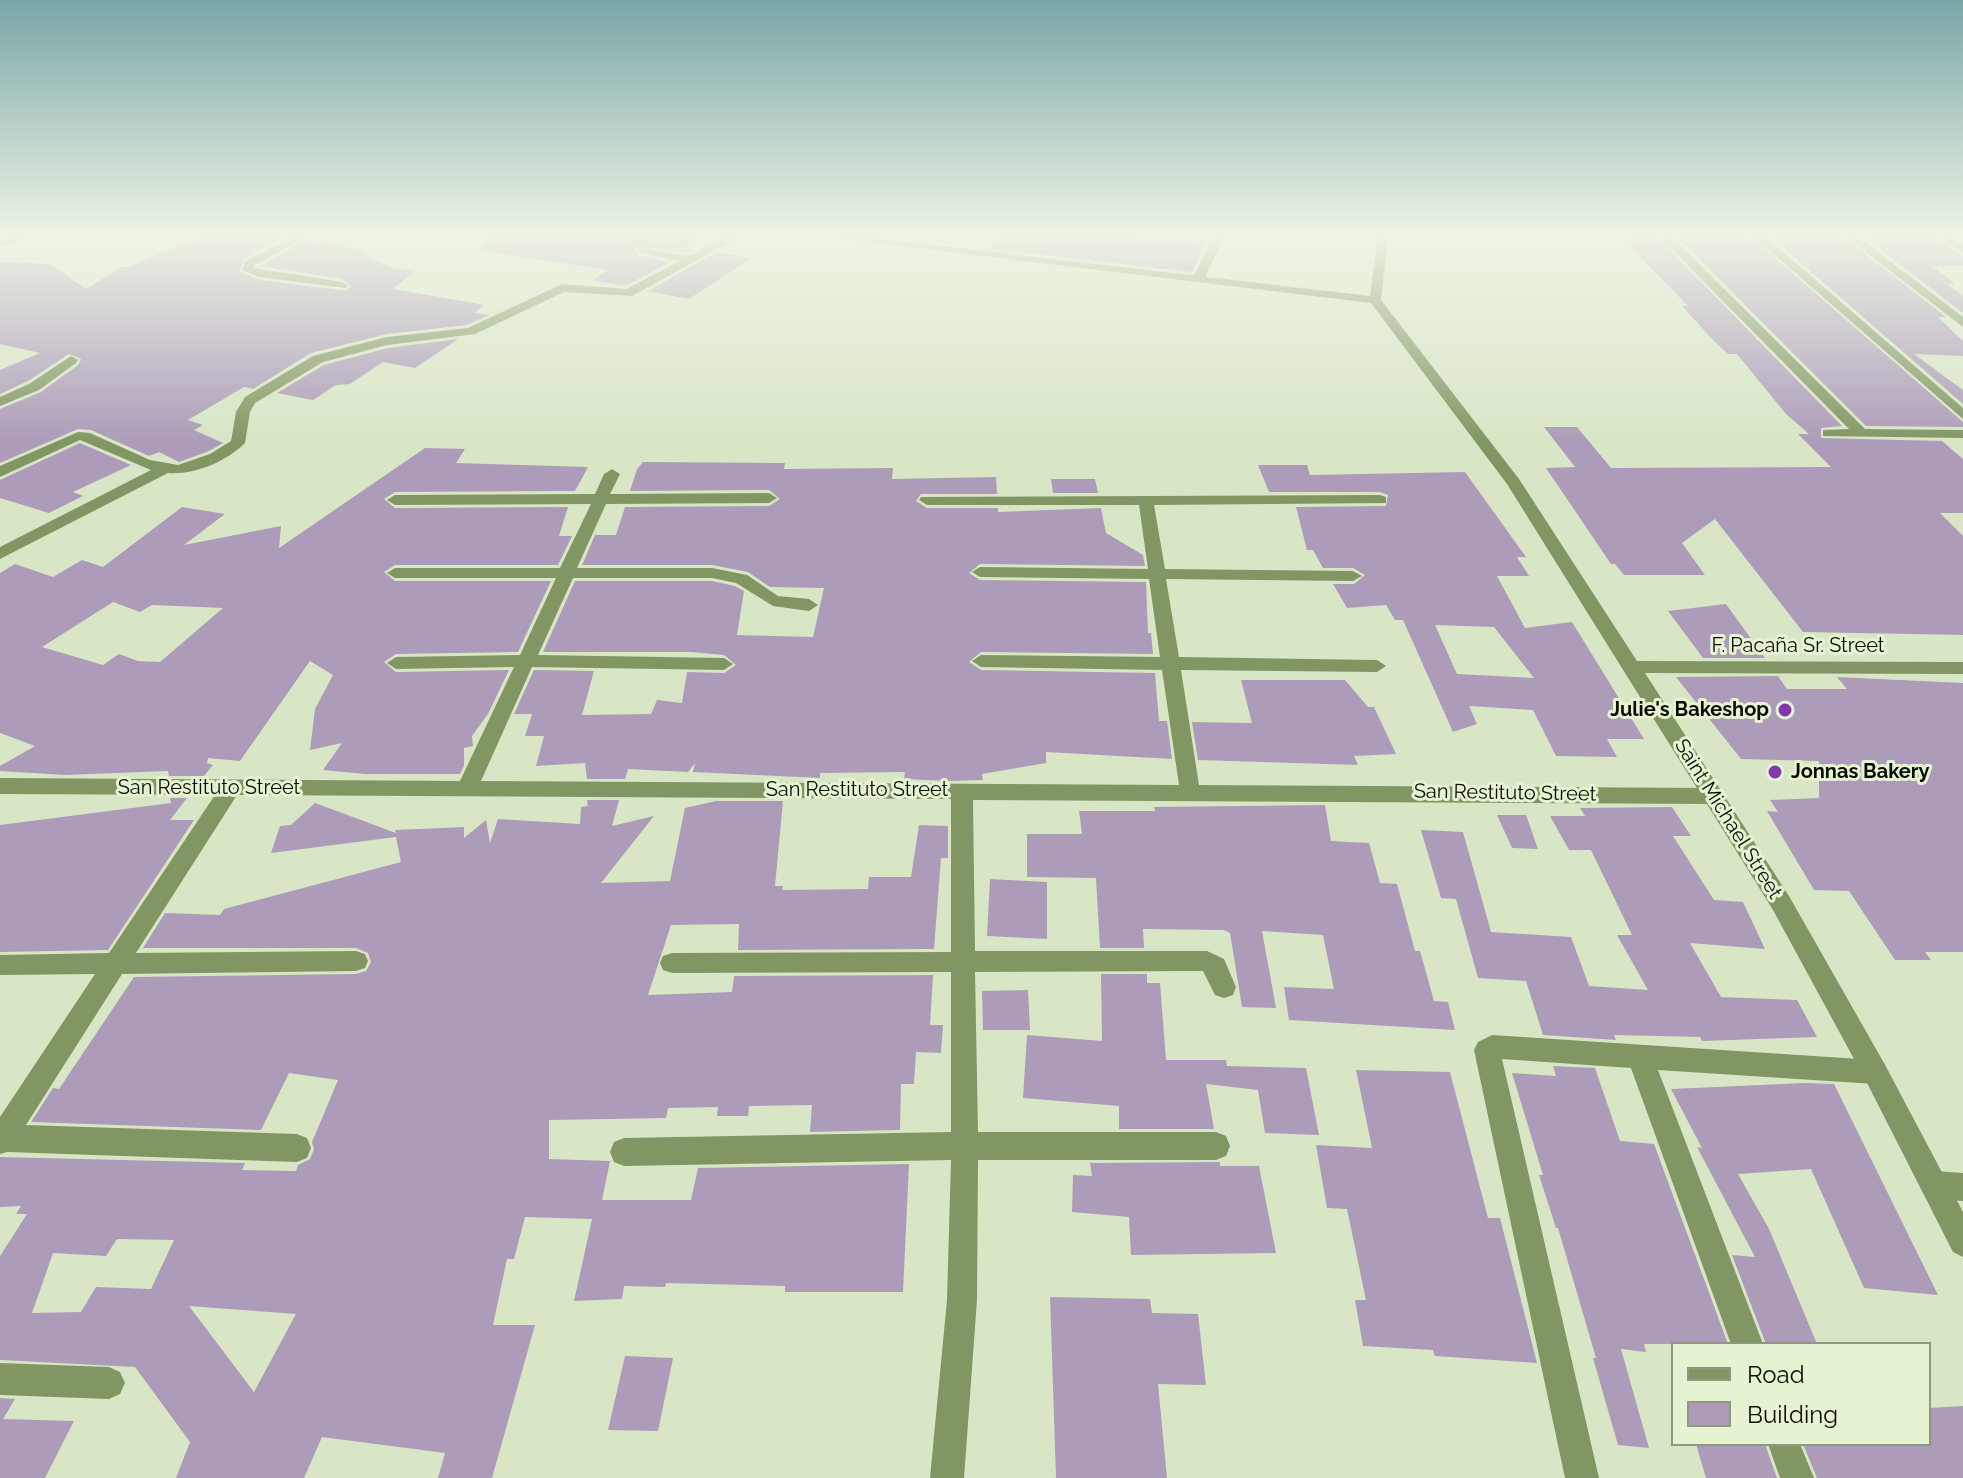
<!DOCTYPE html>
<html>
<head>
<meta charset="utf-8">
<style>
	body { margin:0 }
	#map { position:relative; width:1963px; height:1478px; overflow:hidden; background:#d9e6c6; font-family:Raleway,sans-serif }
	canvas { display:block }
	.legend { position:absolute; left:1671px; top:1342px; width:260px; height:104px; box-sizing:border-box; background:#e6f3d3; border:2px solid #8e9780; margin:0; padding:10px 14px; list-style:none; font-size:24px; color:#0a0e04 }
	.legend li { display:flex; align-items:center; gap:16px; height:40px }
	.legend b { width:40px; border:2px solid #8e9780 }
</style>
</head>
<body>
<div id="map">
<canvas width="1963" height="1478"></canvas>
<ul class="legend">
<li><b style="height:10px;background:#829663"></b>Road</li>
<li><b style="height:22px;background:#ac9cb9"></b>Building</li>
</ul>
</div>
<script>
const ctx = document.querySelector('canvas').getContext('2d');
ctx.lineJoin = 'round';
function fill(path, color) { ctx.fillStyle = color; ctx.fill(path, 'evenodd'); }
function strokePath(path, color, width, dash) { ctx.strokeStyle = color; ctx.lineWidth = width; ctx.lineCap = dash ? 'butt' : 'round'; ctx.setLineDash(dash || []); ctx.stroke(path); }
function drawText(font, color, halo, rows, align = 'center') {
  ctx.font = font + ' Raleway,sans-serif'; ctx.lineWidth = 6; ctx.setLineDash([]); ctx.textBaseline = 'middle'; ctx.strokeStyle = halo; ctx.fillStyle = color; for (const [text, x, y, turn = 0] of rows) {
    ctx.save(); ctx.translate(x, y); ctx.rotate((+turn || 0) * Math.PI / 180); ctx.textAlign = isNaN(turn) ? turn : align; if (halo) ctx.strokeText(text, 0, 0); ctx.fillText(text, 0, 0); ctx.restore();
  }
}
fill(new Path2D(`
	M200 236H287L245 258 239 271 259 280 346 291 351 286 342 279 260 266 308 239 366 251 361 254 394 269 416 270 393 289 484 305 474 313 489 315 467 325 387 334 311 353 253 389 244 387 188 420 203 425 194 430 223 443 209 451 179 462 159 452 149 456 91 430 78 429 0 463V409L41 392 78 365 81 359 69 354 28 381 0 394V370L40 353 0 344V262L50 264 86 289 122 267H128Z
	M484 236H704L685 247 696 249 688 253 636 246 637 255 671 262 625 286 593 280 608 270 482 251Z
	M993 236H1143L1144 239 1207 241 1192 272 992 249Z
	M1624 236H1656L1842 426 1821 428V438L1942 441 1963 459V513H1940L1963 536V635L1803 632 1715 519 1682 543 1705 575H1624L1615 564H1611L1546 468 1575 467 1544 427H1577L1611 468 1831 467 1798 434H1809L1786 414 1737 354H1728L1714 341 1682 306H1688L1643 260Z
	M1676 236H1750L1963 422V427L1866 426Z
	M1770 236H1842L1946 317H1938L1963 341V356L1914 354 1963 390V404Z
	M1863 236H1936L1963 256V266H1932L1955 284H1947L1963 296V313Z
	M717 252 752 258 689 299 648 291Z
	M458 339 415 368 383 362 350 384 336 385 313 400 277 393 324 365 388 348Z
	M80 443 131 465 73 492 83 496 49 513 0 498V480Z
	M425 448 465 449 456 463 588 467 575 491 395 492 384 499 395 508 568 507 559 536H572L558 565H395L384 572 395 581H551L518 652 396 654 384 662 396 672 509 670 488 714 472 736 473 746 464 748V766L460 774H365L323 770 342 743 310 750 315 709 333 675 310 661 240 761 208 758 207 763 213 765 204 776H169L168 771 65 775 0 771V766L35 746 0 733V573L15 564 53 577 82 560 103 567 182 507 225 514 184 545 281 526 279 548ZM113 602 140 612 152 605 223 608 160 662 138 661 119 654 103 665 42 647Z
	M643 462 785 463 784 469 893 468 892 479 996 477 997 494H921L916 501 927 508H998V512L1101 508 1106 533 1143 555 1145 566 980 564 969 573 980 580 1146 582 1148 633H1151L1153 654 981 652 969 662 981 670 1155 673 1159 721H1167L1172 759 1046 752V763L982 774 983 780 951 781 904 779 905 772 820 773V778L693 772 695 763 688 772 628 769 625 779H587L585 763 536 766 544 736H525L532 714H514L534 670 594 671 582 715 651 714 657 700 682 703 687 672 724 673 736 665 724 655 691 652H543L575 581H712L735 586 744 591 737 635 813 637 824 588 770 587 748 572 712 565H582L595 535H616L625 507 769 506 780 499 769 490 630 491 637 469Z
	M1258 465H1307L1310 475 1465 472 1526 557H1517L1529 576H1497L1525 628 1572 622 1644 739H1607L1617 757 1556 756 1533 710 1469 706 1477 724 1453 732 1403 620H1395L1386 605 1347 608 1333 584H1354L1365 575 1353 568H1323L1313 550H1307L1296 507 1386 506 1388 495 1380 492H1269ZM1435 625 1494 627 1534 678 1457 674Z
	M1051 479H1095L1098 493H1053Z
	M1726 604 1765 658H1703L1668 611Z
	M1778 676 1787 689H1847L1837 677 1963 683V952H1925L1931 960H1895L1849 891 1814 890 1767 811 1778 812 1770 800 1819 798V761L1741 759 1676 677Z
	M1241 680H1345L1368 707H1374L1396 754 1354 756 1358 765 1198 760 1192 722 1252 723Z
	M170 798H187L170 820H194L108 950 0 952V825L171 803Z
	M587 800H619L612 826 654 816 601 883 670 881 685 808 716 801H783L775 886H783L782 890 868 889 869 877H911L919 825 948 826V858H941L934 949 738 950 739 924 671 925 648 995 732 992 734 976 933 975 930 1025H943L941 1053 916 1052 914 1084H901L900 1130 810 1132 812 1105 749 1106 748 1116H717L718 1107 668 1108 666 1118 549 1120V1159L610 1161 602 1200H691L698 1168 909 1164 903 1292H785V1286L666 1283 665 1287 624 1286 622 1299 574 1301 592 1219 525 1217 514 1259H507L493 1325H535L492 1478H438L445 1453 322 1437 304 1478H176L190 1442 135 1367 0 1360V1256L27 1214H16L21 1206 0 1207V1157L245 1163 242 1170 296 1171 298 1165 310 1159 314 1149 312 1142 338 1080 289 1073 261 1130 31 1122 53 1088 59 1089 134 977 356 974 366 971 371 962 368 953 356 948H143L165 913 220 915 224 909 401 862 396 837 271 853 280 826 291 825 315 803 396 833 395 830 464 827V838L486 820 490 843 498 819 580 824 581 807 588 806ZM117 1239 174 1240 151 1289 96 1287 81 1312 32 1313 53 1253 106 1256ZM189 1306 296 1314 254 1392Z
	M1325 805 1331 841 1369 843 1380 883 1397 884 1415 951H1420L1434 1001 1448 1002 1455 1030 1289 1020 1284 987 1334 989 1323 935 1262 931 1276 1008 1242 1007 1230 933 1224 930 1143 929 1144 948H1100L1096 878 1027 877V834H1082L1079 811H1155L1154 807Z
	M1672 807 1691 836H1673L1714 900 1743 902 1765 949 1690 943 1721 997 1797 1000 1817 1037 1702 1041 1700 1037 1614 1035 1616 1040 1543 1035 1526 981 1478 978 1456 899 1441 898 1421 830 1463 832 1491 932 1571 937 1589 986 1648 990 1617 935H1632L1591 850H1569L1550 816H1585L1580 808Z
	M1497 815H1526L1538 849 1512 848Z
	M990 879 1047 882V939L987 936Z
	M1101 974H1147V983H1160L1166 1060H1226L1227 1066 1306 1068 1319 1135 1265 1133 1258 1090 1206 1084 1214 1129H1119V1106L1023 1098 1027 1035 1102 1041Z
	M1028 990 1030 1030H983L982 991Z
	M1553 1066 1595 1068 1620 1141 1654 1144 1728 1344H1644L1646 1352 1621 1349 1649 1448 1618 1445 1593 1358H1596L1558 1228H1556L1539 1175H1543L1512 1073 1556 1076Z
	M1356 1070 1450 1072 1488 1218H1500L1537 1363 1435 1356 1433 1350 1363 1346 1355 1300H1366L1347 1209 1327 1208 1316 1145 1372 1148Z
	M1806 1083 1834 1084 1938 1295 1864 1288 1811 1169 1738 1174 1769 1229 1817 1344H1766L1732 1255 1755 1257 1697 1147 1702 1148 1671 1089Z
	M1220 1162V1166H1259L1276 1253 1131 1255 1129 1217 1072 1212 1073 1175 1092 1176 1090 1163Z
	M1050 1297 1150 1299 1152 1313 1198 1314 1206 1385 1158 1384 1167 1478H1056Z
	M625 1356 673 1358 658 1431 608 1430Z
	M0 1398 15 1399 3 1419 74 1421 45 1478H0Z
	M1963 1406V1478H1817L1803 1444H1929V1408Z
	M1696 1444H1765L1777 1478H1706Z`), '#ac9cb9');
fill(new Path2D(`
	M12 236H29L0 247V240Z
	M294 236H308L255 265 254 268 342 282 348 286 346 288 259 277 242 270 246 261Z
	M727 236H741L632 296 564 292 475 334 387 345 323 362 255 403 250 412 245 443C226 462 194 475 168 473L0 559V547L151 470 80 440 0 477V466L78 432 90 433 150 460 178 465 210 454 231 441 236 412 245 397 313 356 387 337 468 328 562 284 626 289 680 261 638 252V248L689 256Z
	M1213 236H1224L1204 280 1194 282 1192 280Z
	M1659 236H1671L1865 429 1963 430V438L1823 436V430L1849 429Z
	M1753 236H1765L1963 408V419Z
	M1845 236H1857L1963 317V327Z
	M1939 236H1952L1963 245V253Z
	M71 356 78 360 76 363 39 390 0 406V397L29 384Z
	M612 469 620 474 610 494 769 493 777 498 769 503 606 504 577 568H712L747 575 778 596 809 599 818 605 809 611 773 606 736 583 712 578H573L538 655 724 658 733 664 724 670 532 667 481 781 1179 785 1162 670 981 667 972 661 981 655 1160 657 1149 579 980 577 972 572 980 567 1148 569 1139 505H927L919 500 921 497 1380 495 1386 497V503L1154 505 1165 569 1353 571 1362 576 1353 581 1166 579 1179 657 1377 660 1386 666 1377 672 1181 670 1199 785 1713 788 1720 790 1724 796 1720 802 1713 804 973 800 975 951H1207L1224 959 1236 987 1233 995 1224 998 1215 995 1203 971 975 972 978 1132H1216L1226 1136 1230 1146 1226 1156 1216 1160H978L977 1300 964 1478H930L947 1300 951 1160 624 1166 614 1162 610 1152 614 1142 624 1138 951 1132V972L672 973 663 970 660 963 663 956 672 953 951 952V799L237 795 136 953 356 951 365 954 368 961 365 968 356 971 122 974 26 1125 297 1134 307 1138 311 1148 307 1158 297 1162 7 1152 0 1154V1117L95 974 0 975V955L109 953 215 795 0 794V778L460 781 514 667 396 669 387 663 396 657 520 655 556 578H395L387 573 395 568H560L591 504 395 505 387 500 395 495 595 494 604 474Z
	M1492 1035 1875 1060 1884 1063 1888 1072 1884 1081 1875 1084 1658 1070 1763 1344H1731L1631 1068 1502 1059 1599 1478H1565L1474 1050 1478 1042Z
	M1934 1171 1963 1173V1201L1934 1199 1924 1195 1920 1185 1924 1175Z
	M0 1363 109 1367 120 1372 125 1383 120 1394 109 1399 0 1395Z
	M1768 1444H1800L1814 1478H1780Z`), '#829663');
fill(new Path2D(`
	M818 236H855L1370 296 1378 236H1388L1381 300 1519 479 1637 661 1963 662V674L1645 673 1789 896 1884 1063 1963 1212V1257L1953 1252 1866 1081 1773 910 1507 484 1371 303Z`), '#829663');
const sky = ctx.createLinearGradient(0, 0, 0, 443);
sky.addColorStop(0, '#7aa6a7');
sky.addColorStop(0.53, '#eef4e5');
sky.addColorStop(1, '#eef4e500');
ctx.fillStyle = sky;
ctx.fillRect(0, 0, 1963, 443);
for (const [x, y, r, color] of [
	[1785,710,8,"#8039ab"],
	[1775,772,8,"#8039ab"]
]) { const dot = new Path2D(); dot.arc(x, y, r, 0, 2 * Math.PI); ctx.fillStyle = color; ctx.fill(dot); strokePath(dot, '#e6f3d3', 3); }
drawText('20px', '#0a0e04', '#e6f3d3', [
	["F. Pacaña Sr. Street",1798,646],
	["San Restituto Street",209,788],
	["San Restituto Street",857,790],
	["San Restituto Street",1505,793,1],
	["Saint Michael Street",1728,819,58]
]);
drawText('bold 20px', '#0a0e04', '#e6f3d3', [
	["Julie's Bakeshop",1769,710],
	["Jonnas Bakery",1791,772,"left"]
], 'right');
</script>
</body>
</html>
